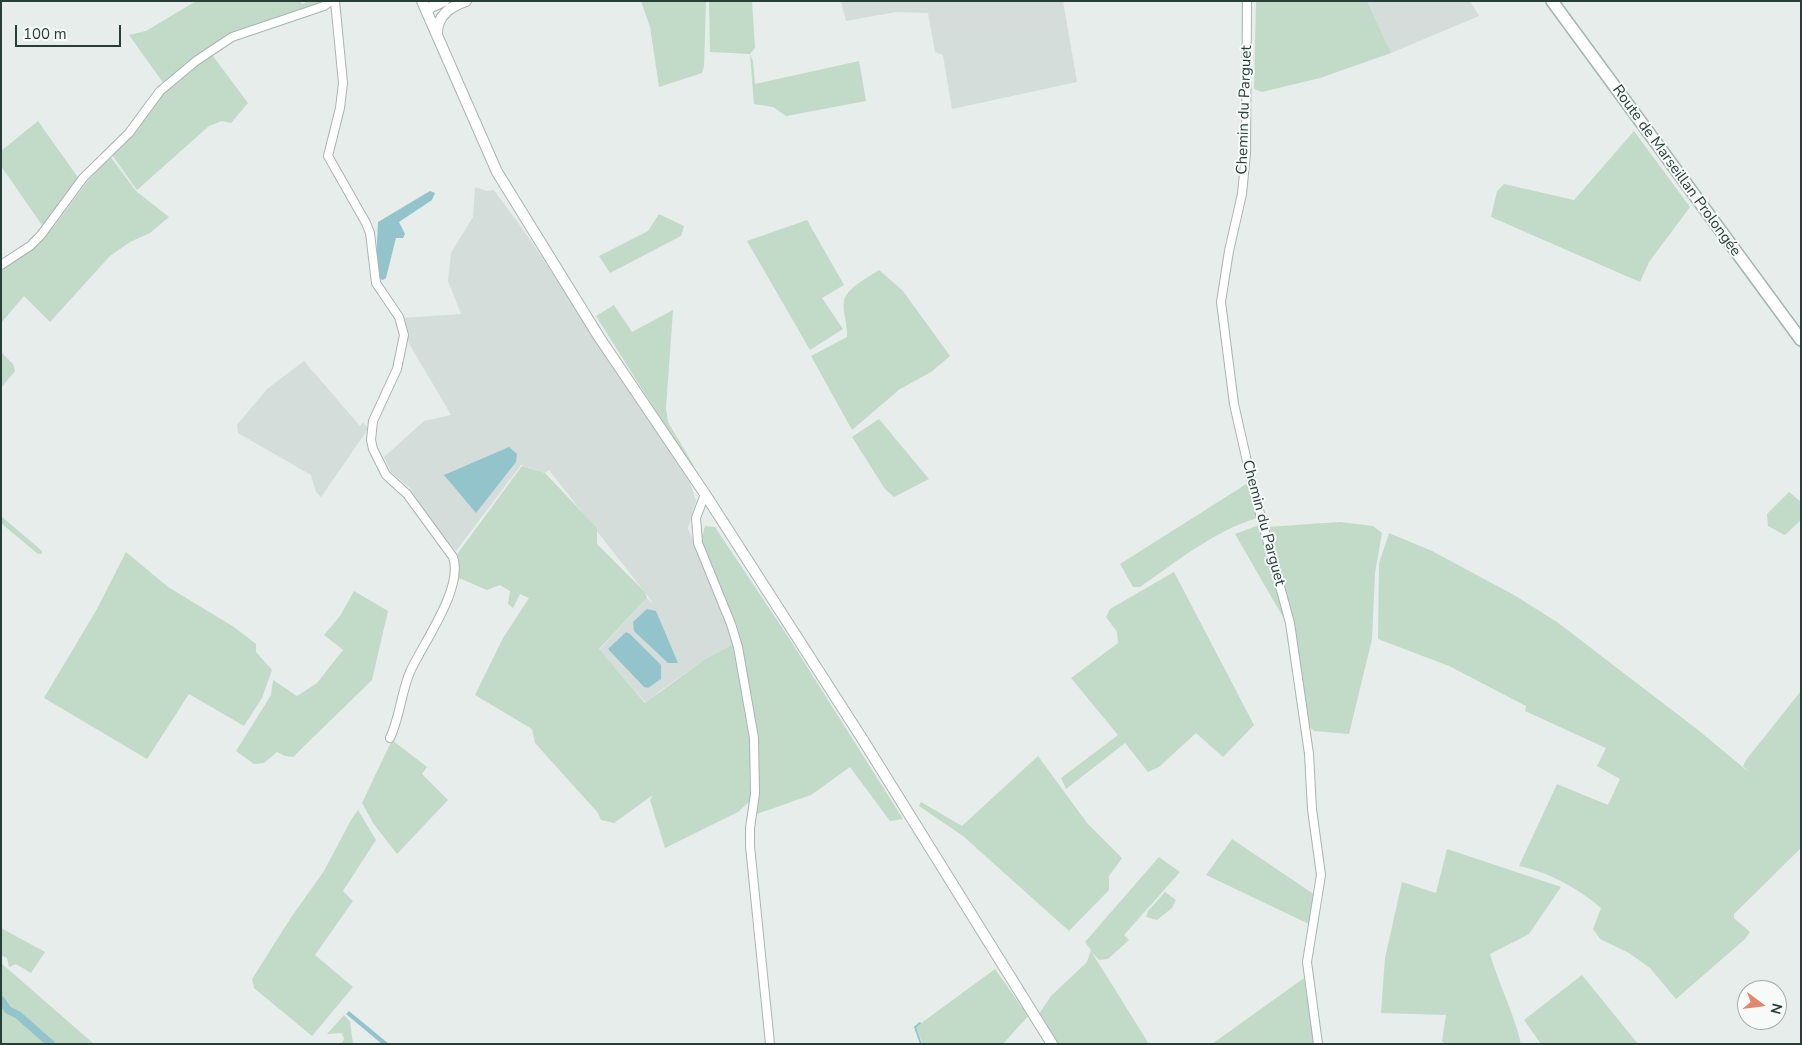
<!DOCTYPE html>
<html>
<head>
<meta charset="utf-8">
<style>
	body { margin:0 }
	#map { position:relative; width:1802px; height:1045px; overflow:hidden; background:#e6edea; font-family:"Nunito Sans",sans-serif }
	canvas { display:block }
	.frame { position:absolute; inset:0; border:2px solid #273d37; pointer-events:none }
	.north { position:absolute; left:1737px; top:980px; width:50px; height:50px; box-sizing:border-box; background:#f6faf8; border:1px solid #a3aeab; border-radius:50%; rotate:105deg; font-size:14px; font-weight:700; line-height:20px; text-align:center; color:#273d37 }
	.north::after { content:''; display:block; margin:auto; width:18px; height:22px; background:#e3886e; clip-path:polygon(50% 0,100% 100%,50% 72%,0 100%) }
	.scale { position:absolute; left:15px; top:25px; width:106px; height:22px; box-sizing:border-box; border:2px solid #273d37; border-top:0; padding-left:6px; font-size:15px; line-height:18px; white-space:nowrap; color:#273d37; -webkit-text-stroke:4px #f6faf8; paint-order:stroke }
</style>
</head>
<body>
<div id="map">
<canvas width="1802" height="1045"></canvas>
<div class="frame"></div>
<div class="north">N</div>
<div class="scale">100 m</div>
</div>
<script>
const ctx = document.querySelector('canvas').getContext('2d');
ctx.lineJoin = 'round';
function fill(path, color) { ctx.fillStyle = color; ctx.fill(path, 'evenodd'); }
function strokePath(path, color, width, dash) { ctx.strokeStyle = color; ctx.lineWidth = width; ctx.lineCap = dash ? 'butt' : 'round'; ctx.setLineDash(dash || []); ctx.stroke(path); }
function drawText(font, color, halo, rows, align = 'center') {
  ctx.font = font + ' "Nunito Sans",sans-serif'; ctx.lineWidth = 4; ctx.setLineDash([]); ctx.textBaseline = 'middle'; ctx.strokeStyle = halo; ctx.fillStyle = color; for (const [text, x, y, turn = 0] of rows) {
    ctx.save(); ctx.translate(x, y); ctx.rotate((+turn || 0) * Math.PI / 180); ctx.textAlign = isNaN(turn) ? turn : align; if (halo) ctx.strokeText(text, 0, 0); ctx.fillText(text, 0, 0); ctx.restore();
  }
}
fill(new Path2D(`
	M841 1H1063L1077 82 952 109 943 55 935 52 928 13 896 12 846 21Z
	M1367 1H1470L1479 16 1391 53Z
	M475 187 487 191 494 190 527 235 690 482 696 501 688 528 735 643 704 660 660 691 646 703 599 650 647 598 654 604 549 470 545 473 521 465 456 551 432 523 410 488 391 472 384 457 424 421 451 415 410 345 401 318 461 314 448 281 451 253 473 217Z
	M304 361 360 426 363 422 368 429 321 497 316 492 311 475 238 433 237 425 267 389Z`), '#d4ddd9');
fill(new Path2D(`
	M196 1H300L302 4 309 1H327L231 34 215 44 164 84 129 35 146 31Z
	M641 1H706L704 66 702 73 659 87 650 27Z
	M709 1H752L755 48 750 54 753 61 755 84 859 61 866 101 786 116 773 107 754 104 750 54 710 52Z
	M1256 1H1367L1391 53 1320 78 1262 92 1254 89Z
	M210 52 248 103 231 123 222 121 209 126 137 190 112 155 167 88Z
	M38 121 79 179 44 228 1 166V151Z
	M1634 131 1690 207 1649 262 1640 282 1491 217 1497 191 1504 184 1574 200Z
	M110 156 136 191 169 217 150 233 130 242 110 256 50 322 24 296 1 323V268L28 253 55 225 87 182Z
	M659 214 684 226 681 236 610 273 599 256 648 231Z
	M807 220 844 285 822 298 843 329 810 350 747 241Z
	M879 270 903 291 950 356 931 372 900 389 852 430 811 356 847 337C848 325 842 311 844 301 846 288 869 277 879 270Z
	M614 305 632 332 673 310 666 408 668 422 694 466 693 470 596 316Z
	M1 352 13 364 15 371 1 388Z
	M879 419 929 479 894 497 885 489 852 437Z
	M522 466 545 473 597 528V544L645 592 647 598 599 649 645 703 704 660 735 643 751 735V800L738 812 665 848 650 800 653 795 614 823 601 820 598 813 535 743 532 729 475 695 503 638 529 598 520 594 513 608 508 604 510 591 500 585 487 590 459 578 458 553Z
	M1248 483 1257 518C1214 531 1176 562 1140 587H1133L1120 564Z
	M1789 492 1801 502V520L1785 535 1768 526 1767 514Z
	M1 516 42 551V554H38L1 523Z
	M1340 522 1373 526 1382 533 1375 573 1372 639 1349 734 1314 731 1309 726 1267 527Z
	M1259 525 1287 624 1235 534Z
	M705 526 715 527 787 635 903 819 890 821 850 767 811 795 757 814 756 736 741 644 701 540Z
	M1389 533 1432 551 1514 595 1557 622 1698 730 1750 773 1743 766 1746 760 1801 691V848L1734 914V918L1750 932 1745 939 1676 999 1650 968 1629 953 1600 939 1593 929 1601 908C1579 889 1549 872 1519 866L1557 784 1608 805 1620 779 1597 766 1606 748 1525 711 1526 706 1449 666 1378 639 1379 564Z
	M126 552 168 587 234 627 256 644V652L272 670 262 698 244 726 189 694 147 759 44 698 97 609Z
	M1174 572 1254 725 1223 757 1196 733 1159 767 1148 772 1125 743 1066 789 1061 778 1118 735 1071 678 1118 643 1117 632 1106 617 1110 609Z
	M354 591 388 611 372 680 293 757 285 756 277 752 264 763 254 764 236 751 271 695 273 680 297 696 317 683 343 650 324 635 340 616Z
	M392 740 427 767 422 774 448 800 397 854 373 823 362 803Z
	M1038 756 1087 823 1122 858 1109 876V890L1069 931 963 836 919 806 921 802 962 826Z
	M358 810 376 840 343 891 353 901 315 955 353 987 312 1036 254 988 252 979 292 916 324 871 351 820Z
	M1232 839 1315 895 1309 924 1206 875Z
	M1447 849 1561 887 1529 934 1490 954C1499 985 1514 1013 1521 1044H1445L1442 1041 1446 1015 1381 1013 1385 958 1402 882 1436 893Z
	M1159 857 1180 872 1124 935 1129 940 1108 959 1099 960 1091 951 1149 1044H1058L1039 1014 1051 996 1087 962 1091 950 1085 942Z
	M1165 892 1176 900 1172 908 1157 920 1146 917 1148 911Z
	M1 928 45 952 31 973 16 964 9 967 7 958 1 955Z
	M1 963 94 1044H1Z
	M995 969 1028 1016 1003 1044H923L916 1027Z
	M1582 975 1638 1044H1541L1524 1020Z
	M1304 978 1314 1044H1212Z
	M344 1015 350 1022 353 1044H341L344 1039 342 1033 327 1034Z`), '#c1dbc8');
fill(new Path2D(`
	M430 191 435 193 432 200 399 222 405 234 403 238H396L386 278 383 280 380 279 376 264 378 222Z
	M509 447 517 454 516 462 476 513 444 475Z
	M647 609 656 611 678 663H668L634 631 633 622Z
	M626 632 630 634 661 665V679L648 688 644 687 608 649Z
	M349 1011 389 1044H382L346 1014Z`), '#94c4cb');
strokePath(new Path2D(`
	M920 1023 915 1027 921 1044`), '#94c4cb', 2);
strokePath(new Path2D(`
	M1 1000 8 1010 18 1015 51 1044`), '#94c4cb', 8);
const minor = new Path2D(`
	M335 1 343 83 340 108 328 156 366 223 370 233 376 283 399 317 404 335 397 369 373 421 371 440 373 449 386 475 407 494 453 557C464 588 423 643 410 672 401 693 400 717 390 738
	M1247 1 1246 153 1242 194 1229 251 1221 302 1234 404 1253 488 1290 623 1309 754 1312 809 1321 875 1307 962 1318 1044
	M1 265 30 246 41 235 83 178 129 133 160 91 196 61 232 37 324 6 331 1
	M705 494 696 518 698 543 731 624 738 647 754 738 755 794 750 828V846L770 1044`);
const tertiary = new Path2D(`
	M422 1 497 172 599 337 705 494 863 740 1052 1044
	M427 12 431 7 444 1
	M437 33C437 16 451 6 466 1`);
const secondary = new Path2D(`
	M1552 1 1801 340`);
strokePath(minor, '#a9b5b1', 10);
strokePath(tertiary, '#a9b5b1', 12);
strokePath(secondary, '#a2b5ae', 14);
strokePath(minor, '#fff', 8);
strokePath(tertiary, '#fff', 10);
strokePath(secondary, '#fff', 11);
drawText('15px', '#273d37', '#f6faf8', [
	["Chemin du Parguet",1245,110,-88],
	["Route de Marseillan Prolongée",1676,171,54],
	["Chemin du Parguet",1263,523,75]
]);
</script>
</body>
</html>
